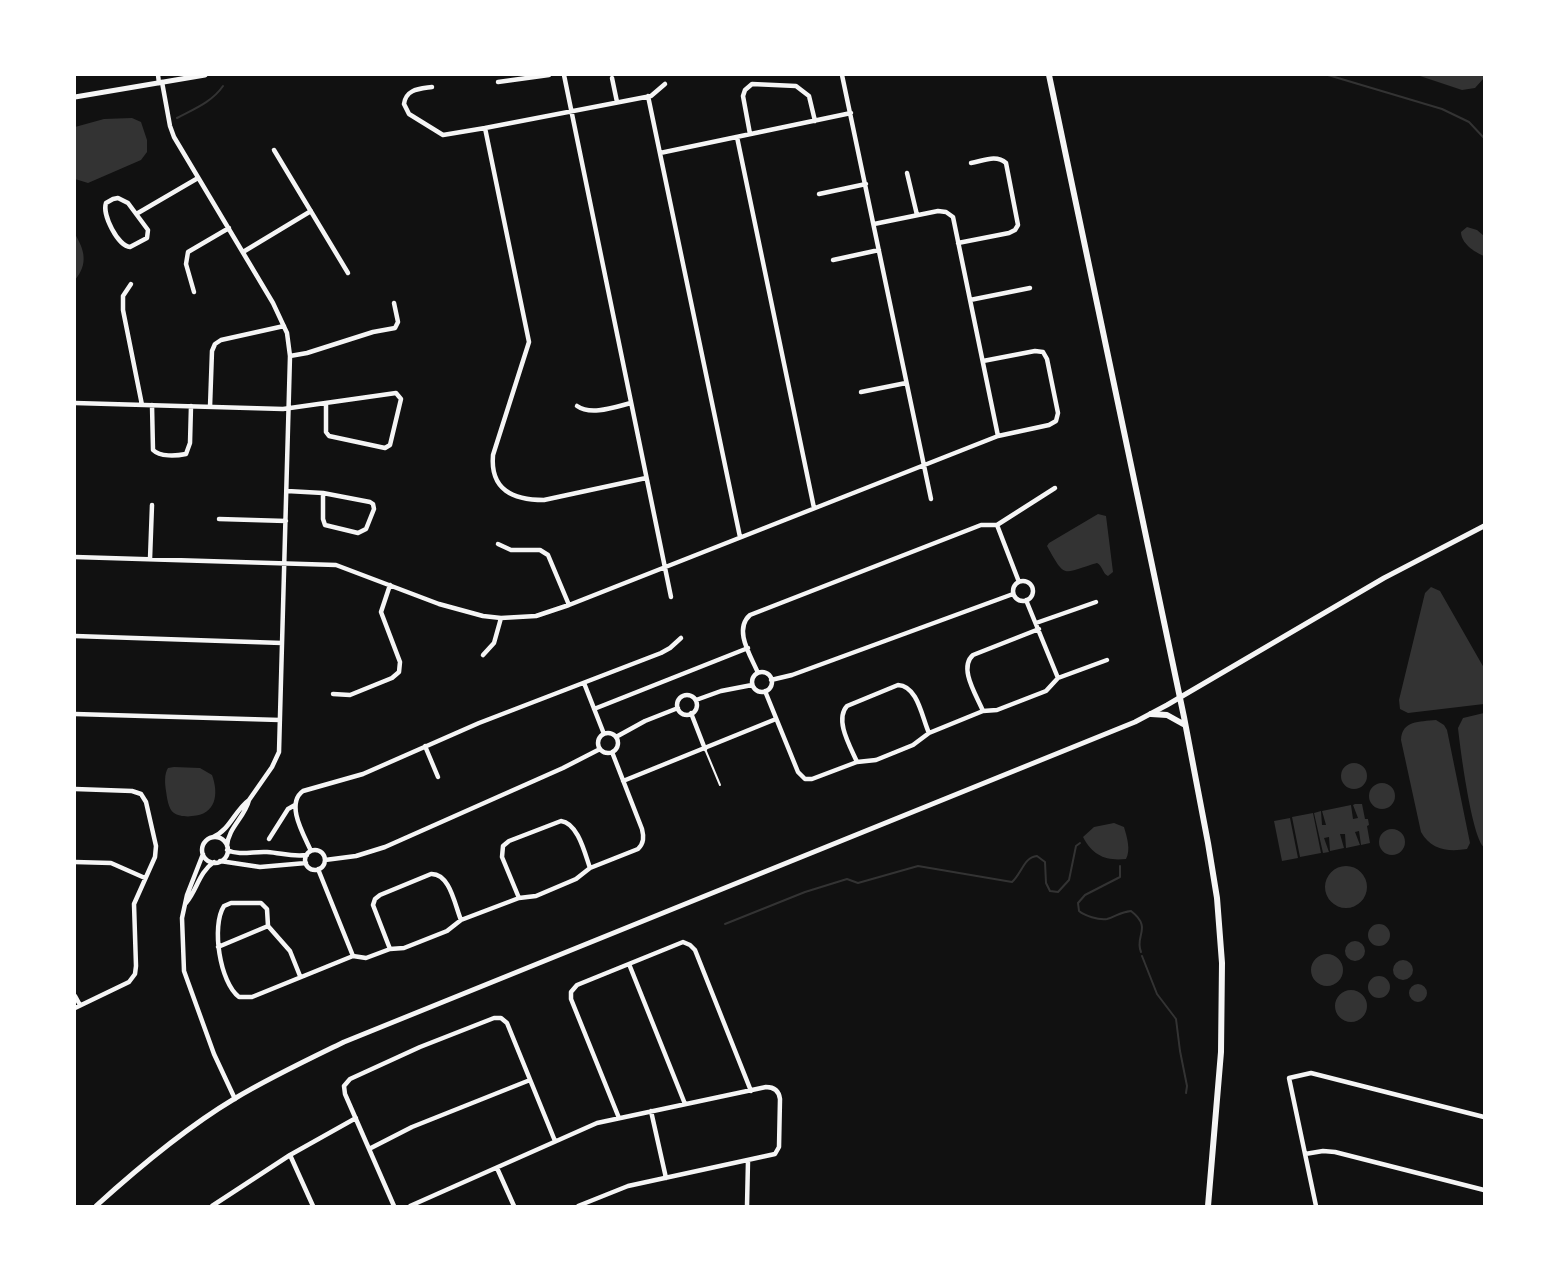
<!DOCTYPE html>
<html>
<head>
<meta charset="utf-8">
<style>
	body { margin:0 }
	#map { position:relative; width:1559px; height:1281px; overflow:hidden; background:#111; font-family:Spectral,serif }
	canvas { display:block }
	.frame { position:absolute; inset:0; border:76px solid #fff; pointer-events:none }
</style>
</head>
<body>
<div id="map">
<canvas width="1559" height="1281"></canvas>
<div class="frame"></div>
</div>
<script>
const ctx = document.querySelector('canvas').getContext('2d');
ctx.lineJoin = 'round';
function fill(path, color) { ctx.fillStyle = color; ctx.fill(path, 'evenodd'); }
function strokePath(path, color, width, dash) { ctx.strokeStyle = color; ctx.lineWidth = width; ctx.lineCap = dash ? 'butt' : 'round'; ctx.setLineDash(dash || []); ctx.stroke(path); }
fill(new Path2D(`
	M1417 75H1484V78L1475 88 1462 90Z
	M132 118 141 122 147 140V152L141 160 88 183 75 179V127L104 119Z
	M1467 227 1477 230 1484 236V256C1474 252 1461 243 1461 232Z
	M75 234C85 251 88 264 75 280Z
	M1098 514 1106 516 1113 572 1108 576C1102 573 1103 566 1097 563 1062 573 1066 580 1047 546L1049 543Z
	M1431 587 1440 591 1484 668V704L1408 713 1400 709 1399 700 1425 593Z
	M1484 713V847C1472 838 1460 747 1458 728L1463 718Z
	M1436 720 1444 725 1447 730 1470 843 1467 849C1448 852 1431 850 1421 832L1401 740C1402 720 1419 722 1436 720Z
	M1341 776a13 13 0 1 1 26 0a13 13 0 1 1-26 0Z
	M174 767 200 768 212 775C219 794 216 815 192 816 187 817 178 816 174 813 168 809 167 797 166 791 165 784 164 774 168 768Z
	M1369 796a13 13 0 1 1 26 0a13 13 0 1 1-26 0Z
	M1355 804H1362L1365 819H1368L1369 825 1367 826 1370 843 1361 845 1359 831 1355 832 1360 845 1346 848 1345 834H1340L1344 848 1330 851 1329 837 1324 838 1329 852 1323 853 1314 813 1321 811 1322 825H1326L1322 811 1351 805 1353 819 1358 818 1353 805Z
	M1313 813 1321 853 1300 857 1292 817Z
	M1290 818 1298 858 1282 861 1274 821Z
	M1114 823 1124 827C1127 837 1131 850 1126 859 1106 861 1093 856 1083 837L1094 827Z
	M1379 842a13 13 0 1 1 26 0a13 13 0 1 1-26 0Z
	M1325 887a21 21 0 1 1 42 0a21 21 0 1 1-42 0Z
	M1368 935a11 11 0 1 1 22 0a11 11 0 1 1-22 0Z
	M1345 951a10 10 0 1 1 20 0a10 10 0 1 1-20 0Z
	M1311 970a16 16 0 1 1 32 0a16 16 0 1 1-32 0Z
	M1393 970a10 10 0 1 1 20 0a10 10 0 1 1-20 0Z
	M1368 987a11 11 0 1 1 22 0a11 11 0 1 1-22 0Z
	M1409 993a9 9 0 1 1 18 0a9 9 0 1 1-18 0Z
	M1335 1006a16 16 0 1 1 32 0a16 16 0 1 1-32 0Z`), '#333');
strokePath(new Path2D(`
	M1328 75 1442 109 1469 122 1484 138
	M177 118C194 109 212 102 223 86
	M1120 866V877L1085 895 1078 903 1079 911C1085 916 1098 920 1107 919 1116 917 1119 912 1131 911 1153 928 1134 936 1141 952
	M725 924 805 892 847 879 858 883 918 866 1012 882C1022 873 1024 857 1037 856L1045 862 1046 883 1050 891 1058 892 1069 880 1076 846 1080 843
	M1142 956 1157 994 1176 1019 1180 1051 1187 1086 1186 1093`), '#333', 2);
strokePath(new Path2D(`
	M705 749 720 785`), '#f5f5f5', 2);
strokePath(new Path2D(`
	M158 75 159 83
	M564 75 671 597
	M842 75 931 499
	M612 78 617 102
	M162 82 170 126 174 137 273 303 287 333 290 356 279 752 272 767 249 800C235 810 230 830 213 837
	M498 82 549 75
	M432 87C419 89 406 89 404 104L409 114 443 135 485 128
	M648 96 740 537
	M750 134 743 96 745 90 752 84 796 86 809 96 815 121
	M737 137 814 508
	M274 150 348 273
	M660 153 851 113
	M907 173 917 215
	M819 194 866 184
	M118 198 128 203 148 230 147 238 130 247C118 246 102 215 106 203L113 199Z
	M138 213 198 178
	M874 224 938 211 946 212 953 217 998 436
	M958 243 1009 233 1015 230 1018 225 1006 163C996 154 983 161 971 163
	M243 252 311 211
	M833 260 879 250
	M131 284 123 296V310L142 405
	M194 292 186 264 188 252 229 228
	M970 300 1030 288
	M290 356 307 353 373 332 395 328 398 322 394 303
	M861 392 906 383
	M75 403 283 409 396 393 401 399 390 445 385 448 329 436 326 432V404
	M152 405 153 450C160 457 176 456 186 454L190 443 191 406
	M577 406C591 416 615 407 631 403
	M210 407 212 351 215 344 221 340 284 326
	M646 478 544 500C513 500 490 490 493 455L529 342 485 128 651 96 665 84
	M287 491 323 493 370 502 373 504 374 509 366 529 358 533 325 525 323 519V493
	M219 519 286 521
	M997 525 1019 582
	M498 544 511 550H540L548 555 569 605
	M75 557 336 565 439 604 483 616 501 618 536 616 569 605 998 436 1049 425 1056 421 1058 413 1047 359 1043 352 1035 351 983 361
	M150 559 152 505
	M1013 591a10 10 0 1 1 20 0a10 10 0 1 1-20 0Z
	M1026 600 1058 678
	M1036 623 1096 602
	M75 636 282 643
	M483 655 494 643 501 618
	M752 682a10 10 0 1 1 20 0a10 10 0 1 1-20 0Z
	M758 673C751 656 733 630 750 615L981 525H997L1055 488
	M771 680 792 675 1013 594
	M584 683 604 734
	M765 691 798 772 805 779H812L857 762 876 760 913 745 929 733 983 711 997 710 1046 691 1058 678 1107 660
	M333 694 350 695 392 678 399 672 400 662 381 612 390 585
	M677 705a10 10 0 1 1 20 0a10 10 0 1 1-20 0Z
	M696 700 721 691 752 685
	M594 709 748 648
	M983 711C977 696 958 668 973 655L1039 629
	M691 713 705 749
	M75 714 280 720
	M598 743a10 10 0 1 1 20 0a10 10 0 1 1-20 0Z
	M616 737 645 721 678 708
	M425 746 438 777
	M857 762C851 748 834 720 847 706L898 685C918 686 922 718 929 733
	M623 781 776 719
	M75 789 132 791 141 794 146 802 156 846 155 857 134 904 136 966 135 974 129 982 75 1008
	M202 850a13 13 0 1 1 26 0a13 13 0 1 1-26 0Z
	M269 839 288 809 295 805
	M227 846C228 828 245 817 249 800
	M227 850C240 856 254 851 267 852 282 853 291 857 307 855
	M305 860a10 10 0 1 1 20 0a10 10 0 1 1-20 0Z
	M311 851C304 835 285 804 303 791L363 774 479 723 661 653 670 648 681 638
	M203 854 187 895 182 918 184 971 214 1054 235 1099
	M325 860 356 856 385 847 563 768 600 749
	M220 861 260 867 306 863
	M75 862 111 863 145 878
	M318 869 353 956 366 958 390 949 404 948 447 931 461 920 519 898 536 896 576 879 590 868 638 849C644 843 644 837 642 829L612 752
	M519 898 502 857 503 846 509 841 561 821C578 823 585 854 590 868
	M186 903C197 890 199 872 214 862
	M218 947 268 926
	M390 949 373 905 375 899 380 895 431 874C450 873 455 906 461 920
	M629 964 685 1104
	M300 976 290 951 268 926 267 909 261 903H231L224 906C211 926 220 983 239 997H252L353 956
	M75 996 80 1005
	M651 1111 666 1178
	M619 1118 571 999V992L577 985 683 942 690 945 695 950 751 1091
	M369 1149 412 1127 530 1080
	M1305 1154 1323 1151 1335 1152 1484 1190
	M290 1155 313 1206
	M497 1168 514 1206
	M212 1206 290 1155 356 1118
	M394 1206 345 1094 344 1086 350 1079 420 1047 494 1018H501L507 1023 555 1141
	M410 1206 597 1123 766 1087C774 1087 779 1091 780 1099L779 1147 775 1154 628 1186 578 1206
	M747 1206 748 1161
	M1316 1206 1289 1078 1311 1073 1484 1117`), '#f5f5f5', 4.5);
strokePath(new Path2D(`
	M75 97 205 75
	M96 1206C139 1167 184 1129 234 1099 269 1078 307 1060 344 1042L1135 722 1167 705 1384 578 1484 526`), '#f5f5f5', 5);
strokePath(new Path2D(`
	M1049 75 1184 717 1208 843 1217 898 1222 963 1221 1052 1208 1206
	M1151 714 1167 715 1185 725`), '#f5f5f5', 6);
</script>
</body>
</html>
